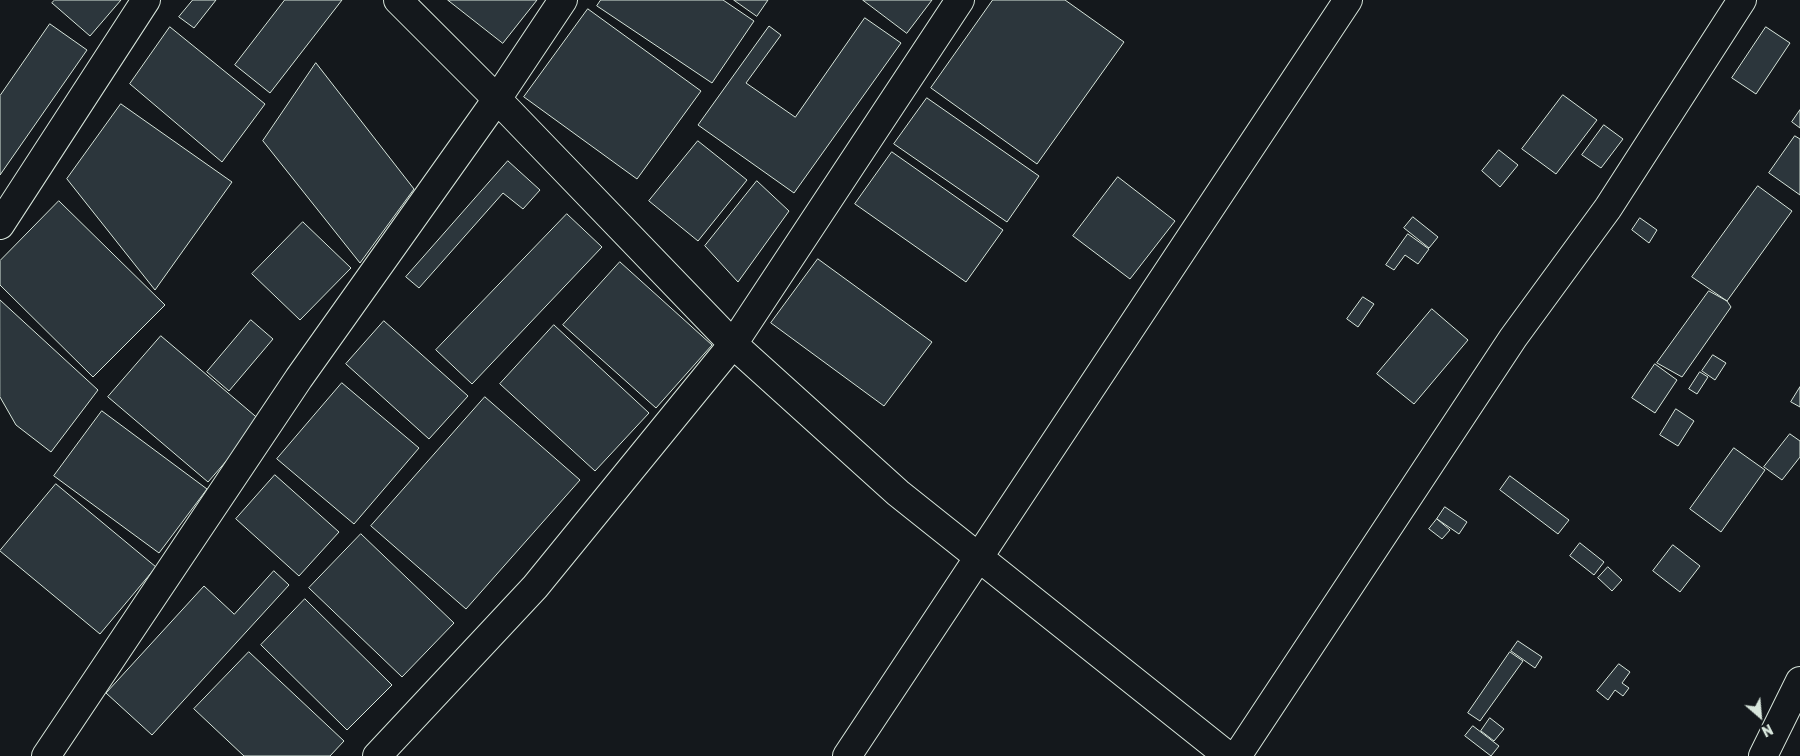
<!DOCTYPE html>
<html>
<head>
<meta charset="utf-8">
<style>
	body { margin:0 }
	#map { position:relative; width:1800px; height:756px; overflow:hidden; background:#14181c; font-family:Rubik,sans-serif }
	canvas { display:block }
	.north { position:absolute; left:1735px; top:691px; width:50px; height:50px; -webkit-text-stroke:4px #14181c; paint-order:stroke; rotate:153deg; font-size:14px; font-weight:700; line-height:20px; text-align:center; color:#d8e6dc }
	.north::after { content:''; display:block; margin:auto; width:18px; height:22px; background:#d8e6dc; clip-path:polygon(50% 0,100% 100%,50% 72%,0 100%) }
</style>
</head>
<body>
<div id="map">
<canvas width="1800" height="756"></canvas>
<div class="north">N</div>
</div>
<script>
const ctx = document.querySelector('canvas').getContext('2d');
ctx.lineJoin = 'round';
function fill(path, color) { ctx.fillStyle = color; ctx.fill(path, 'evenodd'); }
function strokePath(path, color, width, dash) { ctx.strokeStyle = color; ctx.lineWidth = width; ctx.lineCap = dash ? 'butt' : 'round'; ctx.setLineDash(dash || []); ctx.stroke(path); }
const building = new Path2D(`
	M55 0H121L90 36 52 3Z
	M193 0H216L194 28 179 17Z
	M285 0H342L270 93 235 65Z
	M448 0H537L503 43Z
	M601 0H723L754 21 712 83 597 6Z
	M734 0H768L757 16Z
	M863 0H932L907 33Z
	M993 0H1065L1124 42 1037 164 931 88Z
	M588 9 701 91 637 179 524 97Z
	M865 18 901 43 794 193 698 125 769 26 781 35 746 83 795 117Z
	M50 24 87 50 0 175V96Z
	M170 27 265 104 222 162 130 84Z
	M1766 27 1790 43 1756 94 1732 78Z
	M316 63 414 189 360 263 263 141Z
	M1563 95 1597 120 1556 174 1522 149Z
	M927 98 1039 176 1007 222 894 144Z
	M121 104 232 182 155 290 67 179Z
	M1800 110V128L1792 122Z
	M1604 125 1623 139 1601 168 1582 155Z
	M1795 136 1800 139V195L1769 173Z
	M698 141 747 180 698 241 649 201Z
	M1499 150 1518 165 1500 187 1482 171Z
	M892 152 1003 230 966 282 855 204Z
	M508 161 540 190 523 209 503 193 419 288 406 277Z
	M1118 177 1175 221 1130 279 1073 236Z
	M757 181 789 211 738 282 705 246Z
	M1758 186 1792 211 1727 301 1692 277Z
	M59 201 165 305 93 377 0 285V261Z
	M567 214 602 247 472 384 436 350Z
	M1413 217 1438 237 1429 248 1404 228Z
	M1640 218 1657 230 1649 243 1632 230Z
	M303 222 351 268 300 320 252 274Z
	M1408 234 1429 249 1418 264 1405 255 1394 270 1386 265Z
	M818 259 932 342 884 406 771 323Z
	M620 262 712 345 656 408 563 325Z
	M1709 291 1727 301 1731 307 1682 377 1657 363Z
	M1363 297 1374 304 1358 327 1347 319Z
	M0 300 98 390 51 452 16 425 0 397Z
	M1432 309 1468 340 1414 404 1377 374Z
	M251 320 273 339 229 391 207 372Z
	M384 321 468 396 429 439 346 364Z
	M554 325 649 413 595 471 500 384Z
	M161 336 261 421 208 482 108 397Z
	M1713 355 1726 363 1715 380 1702 371Z
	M1655 364 1677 380 1655 413 1632 398Z
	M1700 372 1708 377 1697 394 1689 389Z
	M342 383 419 448 354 524 277 459Z
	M1800 387V407L1791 402Z
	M485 397 580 480 466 609 371 526Z
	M1676 409 1694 421 1678 446 1660 435Z
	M102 411 207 489 159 553 54 476Z
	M1790 434 1800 441V457L1782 480 1764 467Z
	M1734 448 1765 470 1721 532 1690 509Z
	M275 475 339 532 299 576 236 519Z
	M1510 476 1569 520 1558 534 1500 490Z
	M56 484 156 567 100 634 0 551Z
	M1445 507 1467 522 1459 534 1437 519Z
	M1437 519 1450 530 1442 539 1429 529Z
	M361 534 454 623 402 677 309 588Z
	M1580 543 1604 562 1594 575 1570 556Z
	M1673 545 1700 566 1680 592 1653 571Z
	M1608 567 1622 580 1612 591 1598 578Z
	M274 571 289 585 152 735 106 693 204 586 234 614Z
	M305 599 392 685 347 730 261 645Z
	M1518 641 1542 657 1535 668 1511 651Z
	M249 652 344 741 330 756H244L194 709Z
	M1510 652 1523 661 1480 721 1468 713Z
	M1619 664 1630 672 1622 683 1629 688 1623 696 1615 690 1608 700 1597 691Z
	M1490 718 1504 729 1494 741 1481 731Z
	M1473 726 1499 746 1491 756 1465 736Z`);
fill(building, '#2c363c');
strokePath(building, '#d8e6dc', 1);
const minor = new Path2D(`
	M398 0 497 99 733 344 898 493 1228 756
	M0 225 146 0
	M46 756 299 378 497 99 563 0
	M377 756 535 587 733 344 960 0
	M847 756 1348 0
	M1237 756 1513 338 1608 208 1742 0
	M1763 756 1800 681`);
strokePath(minor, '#d8e6dc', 30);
strokePath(minor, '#14181c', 28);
</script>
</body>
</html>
